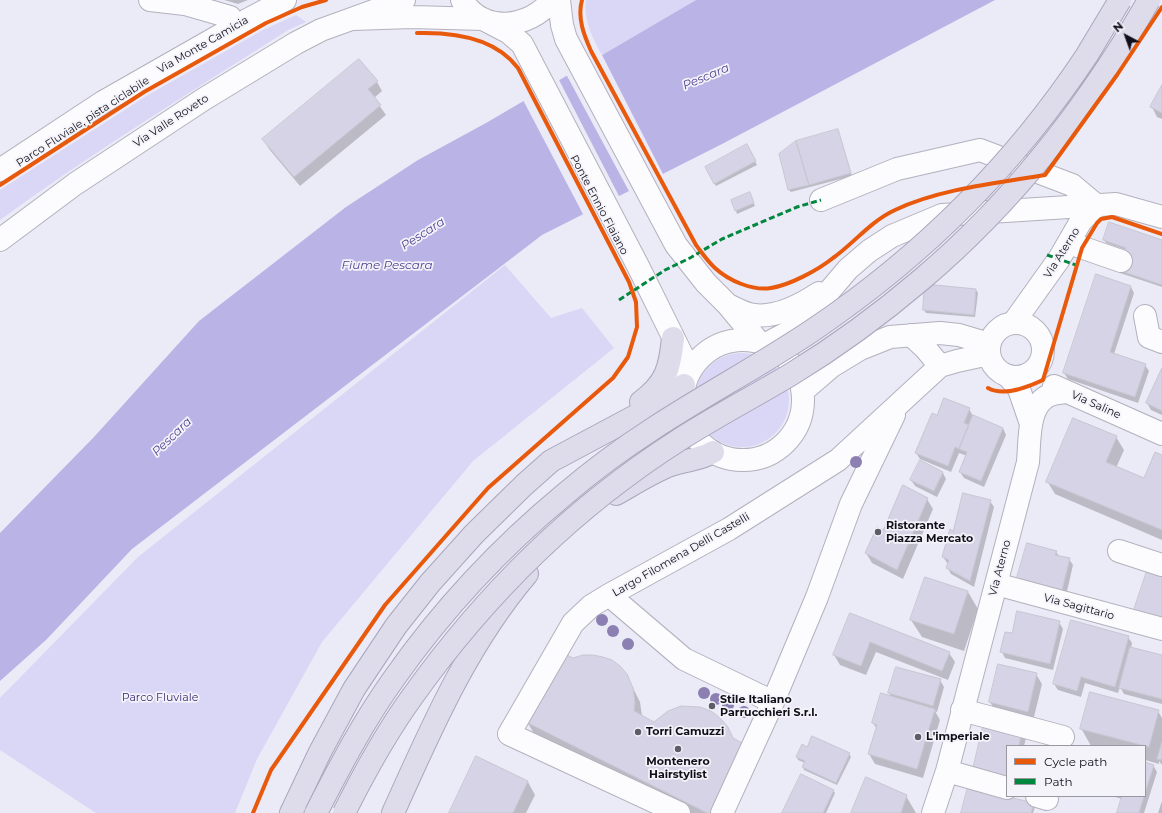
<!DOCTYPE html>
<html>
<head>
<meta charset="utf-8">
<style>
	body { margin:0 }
	#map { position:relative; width:1162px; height:813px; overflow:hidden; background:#ebeaf7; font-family:Montserrat,sans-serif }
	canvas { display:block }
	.legend { position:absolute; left:1006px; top:745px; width:140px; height:52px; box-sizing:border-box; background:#f4f3fa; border:1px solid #9998a0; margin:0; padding:5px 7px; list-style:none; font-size:12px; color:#100f19 }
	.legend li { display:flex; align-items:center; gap:8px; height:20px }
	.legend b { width:20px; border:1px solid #9998a0 }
	.north { position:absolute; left:1106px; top:16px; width:40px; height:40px; -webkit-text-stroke:3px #f4f3fa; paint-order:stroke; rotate:319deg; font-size:11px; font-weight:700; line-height:16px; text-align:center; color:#100f19 }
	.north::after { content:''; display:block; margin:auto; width:14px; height:18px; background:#100f19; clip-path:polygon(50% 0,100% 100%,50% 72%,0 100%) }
</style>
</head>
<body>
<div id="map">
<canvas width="1162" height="813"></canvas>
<ul class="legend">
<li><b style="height:5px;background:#e8590c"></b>Cycle path</li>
<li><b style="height:5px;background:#00873e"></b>Path</li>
</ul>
<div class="north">N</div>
</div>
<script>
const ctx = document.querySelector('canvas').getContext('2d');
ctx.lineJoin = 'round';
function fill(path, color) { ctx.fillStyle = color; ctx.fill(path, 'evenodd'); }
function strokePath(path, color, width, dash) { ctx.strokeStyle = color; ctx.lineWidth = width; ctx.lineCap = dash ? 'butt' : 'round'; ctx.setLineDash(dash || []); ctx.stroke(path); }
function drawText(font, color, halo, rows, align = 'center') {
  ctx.font = font + ' Montserrat,sans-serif'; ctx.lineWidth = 3.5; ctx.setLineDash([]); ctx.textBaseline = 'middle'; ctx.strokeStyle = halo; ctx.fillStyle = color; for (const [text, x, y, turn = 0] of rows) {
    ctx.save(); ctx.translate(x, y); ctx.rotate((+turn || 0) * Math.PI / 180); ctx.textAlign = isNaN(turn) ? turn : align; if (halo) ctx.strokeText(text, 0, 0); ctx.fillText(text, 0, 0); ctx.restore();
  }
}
fill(new Path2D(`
	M586 0H696L602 55C593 39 583 19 586 0Z
	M296 15 306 22 288 30C191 92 93 152 0 220V190L148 95 263 30Z
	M151 87 144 92 0 184V181L93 120Z
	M505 265 551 318 582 308 614 348 473 461 322 642 257 759 235 813H96L0 750V698L138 557Z
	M695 400a47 47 0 1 1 94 0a47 47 0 1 1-94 0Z`), '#d9d6f6');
fill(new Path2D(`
	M696 0H995L722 144 542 235 132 549 46 640 0 681V533L94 437 199 321 346 207 418 160 486 123Z`), '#b9b3e6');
fill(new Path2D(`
	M601 53 664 176 630 193 566 74Z
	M558 78 620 198 584 216 523 100Z`), '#ebeaf7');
fill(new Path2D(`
	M224 0H248L238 4Z
	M377 82 382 91 374 98 386 115 300 186 269 149 264 140Z
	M1162 87V119L1157 117 1152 107Z
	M838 130 852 176 791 192 789 190Z
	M747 146 757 165 716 186 706 167Z
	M750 194 755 206 737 214 736 211Z
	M1104 240 1162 241V287L1120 273 1119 270 1126 250 1106 243Z
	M926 285 976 290 978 293 975 317 926 313 924 310Z
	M1131 287 1134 293 1114 354 1145 365 1149 371 1138 403 1068 379 1064 373Z
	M1162 370V415L1151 410 1147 403Z
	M969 409 973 416 1003 428 1006 435 984 487 964 478 960 472 967 456 959 453 951 472 920 459 916 453Z
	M1116 437 1124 450 1116 468 1145 480 1162 456V540L1055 494 1047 481Z
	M921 462 943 473 946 479 937 497 915 486 911 480Z
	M927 499 933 509 903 579 872 563 866 553 883 531Z
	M990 501 994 507 974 587 951 574 947 567 948 564 943 557 954 532Z
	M1056 552 1059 556 1069 559 1073 565 1065 600 1021 588Z
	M968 592 978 609 964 651 922 637 911 620Z
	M850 614 949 653 955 662 948 680 876 652 866 675 840 665 834 655Z
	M1059 622 1063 629 1053 670 1005 658 1002 652 1013 635Z
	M1128 637 1132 643 1131 648 1162 656V704L1124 694 1120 687 1118 693 1085 683 1081 697 1058 690 1054 684Z
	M573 659 626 674 640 702 642 716 654 723 727 727 734 740 725 813H690L535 735 527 722Z
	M1036 674 1042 684 1033 721 996 712 990 702Z
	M940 680 944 687 937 712 935 711 940 720 923 778 875 764 869 754 877 729 873 723 892 698 889 693Z
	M1158 711 1162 718V765L1159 761V764L1145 760V746H1091L1081 728Z
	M985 723 1026 738 1024 746H1007Z
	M808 748 849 754 851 757 837 785 804 770 803 767 805 763 798 760 797 757Z
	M477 758 528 782 535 795 526 813H450Z
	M1145 763 1153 765 1157 772 1144 813H1118L1122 799 1112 796H1145Z
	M833 790 835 793 826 813H783Z
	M906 796 916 813H852Z
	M1162 801V813H1158Z
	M1033 804 1035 807 1033 813H962Z`), '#0003');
const building = new Path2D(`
	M359 59 378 81 368 89 381 105 294 177 262 139Z
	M1162 85V113L1150 107Z
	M838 129 851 173 809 185 796 141Z
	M796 141 809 185 788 190 779 154Z
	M747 144 756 161 714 184 705 167Z
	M750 192 754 203 735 211 731 200Z
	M1109 222 1162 240V285L1118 270 1126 248 1103 240Z
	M1096 274 1131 286 1110 352 1146 364 1135 397 1063 373Z
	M925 284 976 289 974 315 923 310Z
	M1162 368V411L1146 403Z
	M944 398 970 408 964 423 969 425 959 449 955 447 948 466 915 453 932 413 937 415Z
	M973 415 1003 428 981 481 959 472 967 452 959 449Z
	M1073 418 1117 436 1106 462 1144 478 1155 452 1162 455V530L1046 482Z
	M920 460 943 472 934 491 910 480Z
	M903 485 928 498 897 570 865 553 877 527 883 530Z
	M963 493 991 500 970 581 946 568 949 560 942 557 950 529 953 531Z
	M1027 543 1057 551 1055 555 1070 558 1061 594 1016 581Z
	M1148 568 1162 572V621L1134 610Z
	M925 577 968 591 954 634 910 620Z
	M1017 611 1060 621 1050 664 1000 652 1005 632 1012 633Z
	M850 613 950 652 942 671 870 642 861 666 833 655Z
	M1071 620 1129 636 1115 687 1081 677 1077 691 1053 684Z
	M1130 647 1162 655V699L1119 688Z
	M561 652 573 658 583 655H593L603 657 612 660 620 666 627 674 633 688 635 702 634 711 654 722 668 711 681 706 700 707 711 711 720 718 728 727 733 738 746 745 711 813H707L526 722Z
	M998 664 1037 673 1028 712 989 702Z
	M896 667 941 679 933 706 888 693Z
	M1090 692 1159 710 1149 747 1080 729Z
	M881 693 935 709 917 769 868 754 877 725 872 723Z
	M984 722 1022 730 1019 746H1007V777L973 769Z
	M812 736 850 753 836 783 802 767 805 761 796 757 802 744 807 747Z
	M1162 742V760L1157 759Z
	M476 756 528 781 513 813H449Z
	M1145 762 1154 765 1145 793Z
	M801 774 834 790 823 813H782Z
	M866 777 907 795 901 813H851Z
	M968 787 1034 803 1031 813H961Z
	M1122 796H1144L1139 813H1117Z`);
fill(building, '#d5d3e5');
strokePath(building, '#c7c6d2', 1);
const minor = new Path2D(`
	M150 0 185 4 230 17 234 28
	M462 0C483 34 529 29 552 0
	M559 0 562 25 566 39 676 245 706 283 727 304 758 341
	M353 19 412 17 483 19 508 32 522 44 638 266 685 361 689 373
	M0 170 103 102 247 20 285 0
	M821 200 897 169 980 150 1072 185 1097 206
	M0 240 75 184 204 99 296 43 321 30 404 0
	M1069 243 1121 261
	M728 305C737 309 745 314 754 315 777 318 801 305 819 293
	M1145 316 1149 337 1162 342
	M1014 322 1059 259 1081 221 1097 206
	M989 350a27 27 0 1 1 54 0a27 27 0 1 1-54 0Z
	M911 335 926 349 940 366
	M683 400a60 60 0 1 1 120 0a60 60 0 1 1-120 0Z
	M766 344 787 333 798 324 820 302 848 269 869 251 892 236 942 215 1116 204 1162 217
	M1008 376 1019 389 1031 424
	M1054 386 1162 434
	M803 391 832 366 860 349 890 337 940 333 959 335 979 341 989 347
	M1119 551 1162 565
	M996 584 1162 629
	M609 595 684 659 773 702
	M962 710 1063 737
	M947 771 1007 788
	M1037 796 1047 799
	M679 813 509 734 573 623 591 606 609 595 729 529 838 460 940 366 957 361 989 354
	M722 813 773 702 817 597 851 504 894 415
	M933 813 947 771 1028 462C1030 441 1027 404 1050 395 1055 393 1061 393 1066 392`);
const highway = new Path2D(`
	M641 402C666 383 670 369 673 338
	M616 494C634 484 652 472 671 465 685 460 700 460 713 452
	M291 813 320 752 354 689 396 626 430 583 474 534 524 485 551 461 641 413 684 385
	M393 813C431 729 466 646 527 574`);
strokePath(minor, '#b2b1bd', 24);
strokePath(highway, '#aaa6bb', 24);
strokePath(minor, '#fcfcfe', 22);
strokePath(highway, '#dedceb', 22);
const highwayBridge = new Path2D(`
	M316 813C340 766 364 720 395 677 443 609 501 547 565 494 593 470 623 448 654 428 706 394 761 365 813 330 921 257 1015 164 1087 55 1098 37 1109 18 1120 0
	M344 813C364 773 386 733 412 697 484 596 574 507 679 440 715 417 753 397 790 375 836 347 881 314 922 279 1014 201 1089 105 1149 0`);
strokePath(highwayBridge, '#aaa6bb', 24, []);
strokePath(highwayBridge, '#dedceb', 22);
strokePath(new Path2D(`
	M1047 255 1076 265
	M619 300 665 270 690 258 722 239 797 207 821 200`), '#00873e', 3, [6, 3]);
strokePath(new Path2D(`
	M582 0C577 18 584 35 591 51L696 245C702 253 708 262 715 268 729 281 753 291 771 288 790 285 818 270 833 258 854 243 871 221 895 210 939 189 997 183 1045 175L1117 75 1162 7
	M0 185 144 92 266 23 302 7 326 0
	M988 388C1004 397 1028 387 1043 380L1082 248 1097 223 1101 219 1112 217 1162 234
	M253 813 271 770 385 605 488 488 613 378 628 357 637 327 636 302 629 282 518 68C495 37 453 32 417 33`), '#e8590c', 4);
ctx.fillStyle = '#8b80b1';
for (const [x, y] of [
	[856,462],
	[602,620],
	[613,631],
	[628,644],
	[704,693],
	[716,699],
	[728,705],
	[744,712]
]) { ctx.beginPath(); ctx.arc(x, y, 6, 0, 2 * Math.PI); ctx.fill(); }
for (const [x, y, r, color] of [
	[878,532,4,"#5d5c67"],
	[712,706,4,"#5d5c67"],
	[638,732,4,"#5d5c67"],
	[918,737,4,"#5d5c67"],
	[678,749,4,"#5d5c67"]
]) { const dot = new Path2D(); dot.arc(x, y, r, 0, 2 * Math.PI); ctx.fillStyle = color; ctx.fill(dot); strokePath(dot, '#f4f3fa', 1.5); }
drawText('11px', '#100f19', '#f4f3fa', [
	["Via Monte Camicia",203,45,-30],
	["Via Valle Roveto",171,121,-33],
	["Parco Fluviale, pista ciclabile",83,122,-33],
	["Ponte Ennio Flaiano",599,205,62],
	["Via Aterno",1062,253,-58],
	["Via Saline",1096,405,24],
	["Largo Filomena Delli Castelli",681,555,-30],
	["Via Aterno",1000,568,-75],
	["Via Sagittario",1079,607,15]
]);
drawText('bold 11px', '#100f19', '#f4f3fa', [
	["Ristorante",886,526],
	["Piazza Mercato",886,539],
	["Stile Italiano",720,700],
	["Parrucchieri S.r.l.",720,713],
	["Torri Camuzzi",646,732],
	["L'imperiale",926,737],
	["Montenero",678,762,"center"],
	["Hairstylist",678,775,"center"]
], 'left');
drawText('11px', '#3c2a77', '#f4f3fa', [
	["Parco Fluviale",160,698]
]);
drawText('italic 12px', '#524392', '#f4f3fa', [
	["Pescara",706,77,-23],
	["Pescara",423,234,-33],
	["Fiume Pescara",387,265],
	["Pescara",172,437,-44]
]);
</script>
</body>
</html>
